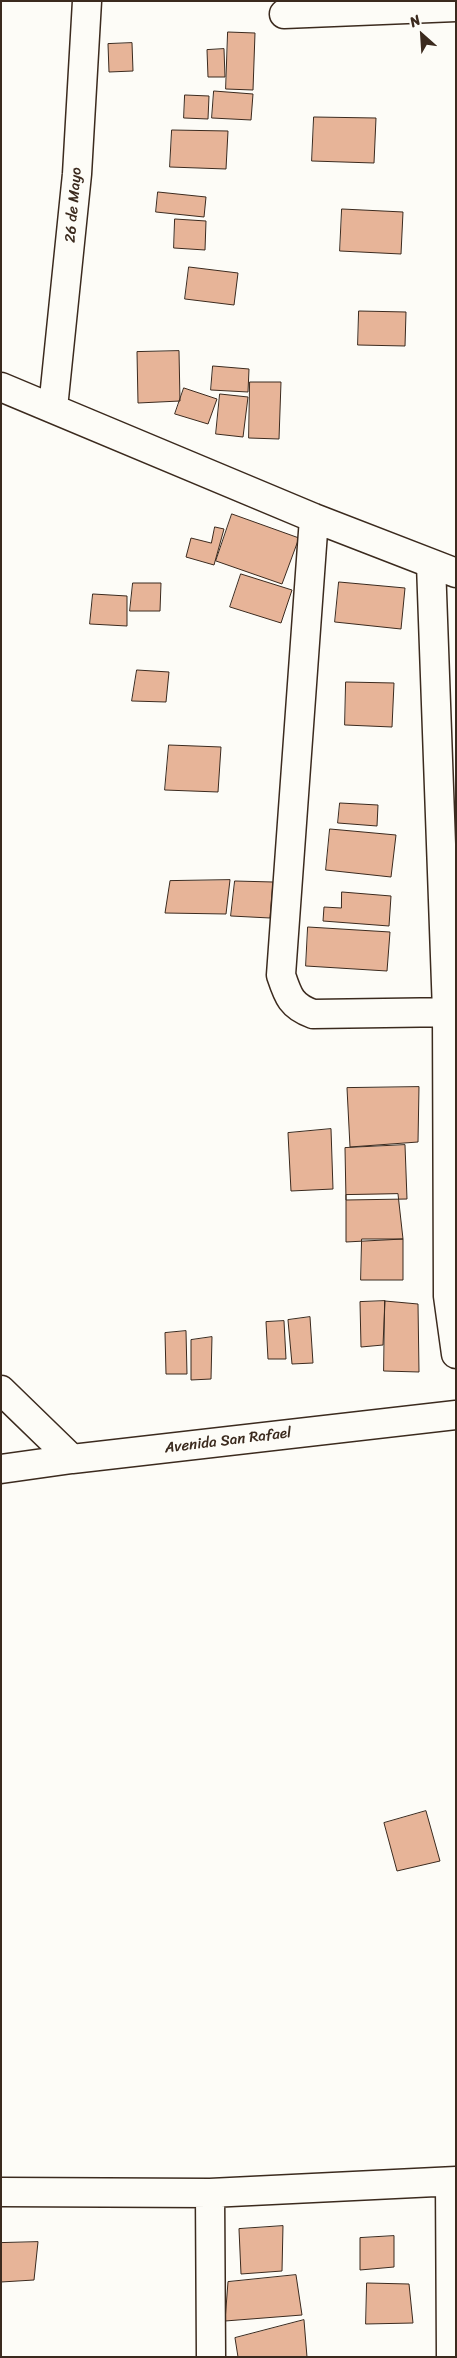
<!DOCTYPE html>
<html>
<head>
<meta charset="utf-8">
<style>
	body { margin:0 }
	#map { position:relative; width:457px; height:2358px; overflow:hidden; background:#fdfcf7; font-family:Sriracha,sans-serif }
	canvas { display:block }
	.frame { position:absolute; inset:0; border:2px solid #3b2a1e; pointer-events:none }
	.north { position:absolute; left:397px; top:10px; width:50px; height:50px; -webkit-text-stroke:4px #fdfcf7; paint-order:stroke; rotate:334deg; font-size:14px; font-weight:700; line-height:20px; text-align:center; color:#3b2a1e }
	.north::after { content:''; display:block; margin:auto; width:18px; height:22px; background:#3b2a1e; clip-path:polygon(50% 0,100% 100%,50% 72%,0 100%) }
</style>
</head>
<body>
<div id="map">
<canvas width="457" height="2358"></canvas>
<div class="frame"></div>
<div class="north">N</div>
</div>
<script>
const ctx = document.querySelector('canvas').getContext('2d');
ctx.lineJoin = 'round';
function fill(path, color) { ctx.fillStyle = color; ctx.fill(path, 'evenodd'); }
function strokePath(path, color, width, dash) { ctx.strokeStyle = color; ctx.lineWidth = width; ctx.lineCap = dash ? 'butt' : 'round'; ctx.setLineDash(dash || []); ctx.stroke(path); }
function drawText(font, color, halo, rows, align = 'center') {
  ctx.font = font + ' Sriracha,sans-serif'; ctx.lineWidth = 4; ctx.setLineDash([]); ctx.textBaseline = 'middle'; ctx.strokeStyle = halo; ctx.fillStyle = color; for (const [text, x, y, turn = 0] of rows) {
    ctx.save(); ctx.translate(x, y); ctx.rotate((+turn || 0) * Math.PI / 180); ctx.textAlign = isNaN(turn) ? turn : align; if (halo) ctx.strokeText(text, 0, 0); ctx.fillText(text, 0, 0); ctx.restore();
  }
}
const building = new Path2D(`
	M228 32 255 33 253 90 226 89Z
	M132 43 133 71 109 72 108 44Z
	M224 49 225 77H208L207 50Z
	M214 91 253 94 251 120 212 118Z
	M185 95 209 96 208 119 184 118Z
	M314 117 376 118 374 163 312 161Z
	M172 130 228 131 226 169 170 167Z
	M158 192 206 197 204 217 156 212Z
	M342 209 403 212 401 254 340 251Z
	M175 219 206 221 205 250 174 248Z
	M189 267 238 273 234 305 185 299Z
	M359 311 406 312 405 346 358 345Z
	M179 351 180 401 138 403 137 352Z
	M213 366 249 369 248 392 211 390Z
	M250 382H281L279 439 249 438Z
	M184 388 217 399 208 424 175 414Z
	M220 394 248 397 243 437 216 434Z
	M232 514 299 538 282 584 216 561Z
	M215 527 224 529 214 565 186 557 191 538 211 543Z
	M241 574 292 590 281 623 230 607Z
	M339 582 405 588 401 629 335 622Z
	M133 583H161L160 611H130Z
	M93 594 127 596V626L90 624Z
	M137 670 169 672 166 702 132 701Z
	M346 682 394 683 392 727 345 725Z
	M169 745 221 747 218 792 165 790Z
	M340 803 378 805 377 826 338 823Z
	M330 829 396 835 391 877 326 870Z
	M230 880 226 914 165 913 170 881Z
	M235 881 273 882 270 918 231 916Z
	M342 892 391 896 389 926 323 921 324 907 341 908Z
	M308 927 390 932 387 971 306 966Z
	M419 1087 418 1142 350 1147 347 1088Z
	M331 1129 333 1189 291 1191 288 1133Z
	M405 1145 407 1199 346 1200 345 1148Z
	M398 1194 403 1239 346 1242V1195Z
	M362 1239H403V1280H361Z
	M385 1301 383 1345 361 1347 360 1302Z
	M385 1301 418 1304 419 1372 384 1371Z
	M310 1317 313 1363 292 1364 288 1320Z
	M284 1321 286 1359H268L266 1322Z
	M186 1331 187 1374H166L165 1333Z
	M212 1337 211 1379 191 1380V1340Z
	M426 1811 440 1861 397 1871 384 1823Z
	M283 2226 282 2271 241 2274 239 2229Z
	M394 2236V2267L360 2270V2238Z
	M38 2242 34 2280 1 2282V2243Z
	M296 2275 302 2315 225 2321 228 2282Z
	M367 2283 409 2284 413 2323 366 2324Z
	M304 2320 307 2357H238L235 2338Z`);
fill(building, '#e7b498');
strokePath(building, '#3b2a1e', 1);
const minor = new Path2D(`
	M284 14 456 7
	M1 387 314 518 456 573
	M53 408 77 174 87 1
	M314 518 281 975C288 996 291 1006 313 1014L456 1012
	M431 564 447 1012 448 1296 456 1354
	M1 1390 72 1459
	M1 1469 72 1459 456 1415
	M450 2182 451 2357
	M1 2192 210 2193 456 2181
	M210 2193 211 2357`);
strokePath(minor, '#3b2a1e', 31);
strokePath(minor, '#fdfcf7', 28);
drawText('15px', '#3b2a1e', '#fdfcf7', [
	["26 de Mayo",74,205,-85],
	["Avenida San Rafael",228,1441,-7]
]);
</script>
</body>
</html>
